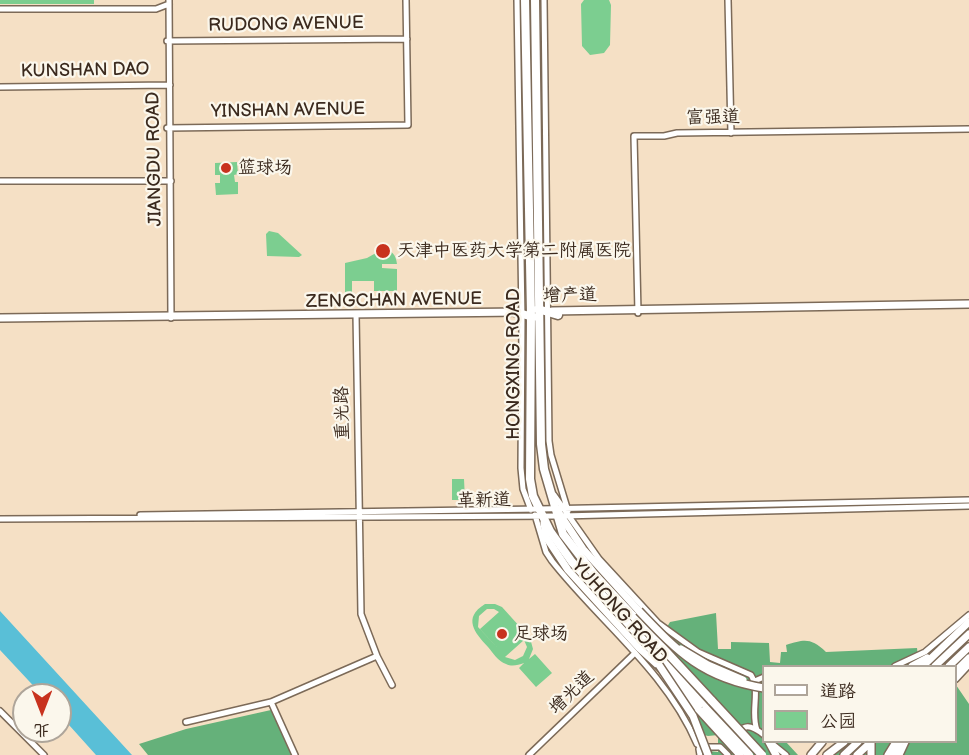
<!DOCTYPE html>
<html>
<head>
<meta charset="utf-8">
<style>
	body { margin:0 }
	#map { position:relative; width:969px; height:755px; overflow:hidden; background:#f5e0c5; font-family:"Balsamiq Sans","LXGW WenKai TC",sans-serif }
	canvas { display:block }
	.legend { position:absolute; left:762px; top:665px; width:195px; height:78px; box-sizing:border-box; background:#fbf7ec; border:2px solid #aea59a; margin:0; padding:8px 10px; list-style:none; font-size:18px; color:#3b2a1e }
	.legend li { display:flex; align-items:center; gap:12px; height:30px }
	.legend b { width:30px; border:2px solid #aea59a }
	.north { position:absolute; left:12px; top:683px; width:60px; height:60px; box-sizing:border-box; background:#fbf7ec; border:2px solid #aea59a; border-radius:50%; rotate:180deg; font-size:16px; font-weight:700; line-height:24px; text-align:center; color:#3b2a1e }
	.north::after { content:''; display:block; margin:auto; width:21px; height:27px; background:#c8321e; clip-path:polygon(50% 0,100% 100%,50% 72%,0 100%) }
</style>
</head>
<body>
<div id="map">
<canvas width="969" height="755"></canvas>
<ul class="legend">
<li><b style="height:8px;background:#fff"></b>道路</li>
<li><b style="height:16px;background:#7cce90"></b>公园</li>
</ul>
<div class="north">北</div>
</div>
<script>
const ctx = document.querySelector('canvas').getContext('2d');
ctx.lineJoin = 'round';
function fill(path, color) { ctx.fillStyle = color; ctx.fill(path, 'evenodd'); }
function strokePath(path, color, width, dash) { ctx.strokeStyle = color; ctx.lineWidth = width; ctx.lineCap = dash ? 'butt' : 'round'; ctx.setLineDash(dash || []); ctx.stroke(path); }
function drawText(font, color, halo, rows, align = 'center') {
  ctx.font = font + ' "Balsamiq Sans","LXGW WenKai TC",sans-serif'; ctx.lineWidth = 4.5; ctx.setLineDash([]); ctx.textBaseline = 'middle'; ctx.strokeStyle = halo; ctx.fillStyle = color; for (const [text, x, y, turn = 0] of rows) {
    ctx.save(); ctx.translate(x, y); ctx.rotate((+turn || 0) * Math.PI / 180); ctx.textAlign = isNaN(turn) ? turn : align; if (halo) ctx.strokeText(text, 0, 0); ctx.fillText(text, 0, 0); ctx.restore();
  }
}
fill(new Path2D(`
	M0 0H94V4H0Z
	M584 0H609L611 5 610 45 604 53 590 55 582 46 581 4Z
	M237 162 238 174 234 175 235 182H238V194L216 195 215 183H220V175H215V163Z
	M269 231 278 233 302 255 299 257 267 256 266 234Z
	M383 249C392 250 396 255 397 264H382V268L397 269V291H374V281H352V294H345V263L367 258Z
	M452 479H464L465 500H452Z
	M485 604H495L502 607 530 638 533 649 529 659 535 654 552 673 536 687 519 668 524 663C518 665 512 667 506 664 498 661 493 653 488 647 475 633 462 618 485 604ZM487 609H494L499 612 480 629 505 656 478 627 479 616ZM524 640 527 647 523 656 515 660 505 657Z`), '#7cce90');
fill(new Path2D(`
	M716 613 718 649H731V642L769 643 770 662 780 663 781 652H787L786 645C805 639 811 638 826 652L917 648 919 665 921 666H764V742H786L798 755H706L709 751 718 752V735L708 736 700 734C687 706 668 682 648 659L670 622Z
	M956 685 969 704V755H822L837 742H956Z
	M271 710 294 755H148L139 744 186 729Z`), '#65b17a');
fill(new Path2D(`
	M0 611 132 755H96L60 715V695H42L0 650Z`), '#59bfd7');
const minor = new Path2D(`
	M169 0 171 318
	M517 0 522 318 521 468 523 489 531 510
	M544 0 549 441 551 455 568 511
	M728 0 731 133
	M0 9H156L169 4
	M167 41 407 39
	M0 87 170 85
	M167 128 408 125 406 0
	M0 181H171
	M638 313 634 136H664L677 133 969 129
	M554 495 599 559 658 623 698 652 751 675C761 691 750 712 757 730
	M140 515 540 509 969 500
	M535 515 546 552 552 561C600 622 666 671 697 744L703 747H720L728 755
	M0 519 562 516 969 506
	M377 656 392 685
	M895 666 925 652 969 615
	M956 679 969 665
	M754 685 757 680 764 677
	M271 702 295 755
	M0 711 44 755
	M186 722 271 702 377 656 361 614 356 314
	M730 737C745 726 747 722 764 735
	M770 742 786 755
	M529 755 635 653
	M700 755 699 749 702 745
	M900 755 906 742`);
const major = new Path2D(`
	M552 311 969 304
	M0 318 520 312
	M557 510 583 549 639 611
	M544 523 546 537 568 570 639 648 662 669
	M912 666 927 658
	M923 666 969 622
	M935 666 969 634
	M949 666 969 647
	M956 671 969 658
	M669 677 699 710
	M769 742 776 755
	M811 755 822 742
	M827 755 844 742
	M844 755 858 742
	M857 755 871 742
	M871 755V742
	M888 755 896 742
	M895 755 900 742`);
const highway = new Path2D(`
	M525 0 531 315 530 479 533 496 550 531 572 562 706 709
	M535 0 541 444 544 469 563 534 594 574 712 701
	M538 309 558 315
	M515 312 533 317`);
strokePath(minor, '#7c6a58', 8);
strokePath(major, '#7c6a58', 10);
strokePath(highway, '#7c6a58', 11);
strokePath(minor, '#fff', 5);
strokePath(major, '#fff', 7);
strokePath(highway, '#fff', 8);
const majorBridge = new Path2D(`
	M639 611C679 653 703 678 764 688
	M681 649 708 665 743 680
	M659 665 693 716 708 755
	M699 710 740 755`);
const highwayBridge = new Path2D(`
	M712 701 762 755
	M706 709 749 755`);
strokePath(majorBridge, '#7c6a58', 10, []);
strokePath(highwayBridge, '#7c6a58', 11, []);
strokePath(majorBridge, '#fff', 7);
strokePath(highwayBridge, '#fff', 8);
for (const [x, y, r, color] of [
	[226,168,6,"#c8321e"],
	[383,251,8,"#c8321e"],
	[502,634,6,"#c8321e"]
]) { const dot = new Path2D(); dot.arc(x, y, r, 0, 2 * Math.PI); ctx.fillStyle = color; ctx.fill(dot); strokePath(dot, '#fbf7ec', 2); }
drawText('18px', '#3b2a1e', '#fbf7ec', [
	["RUDONG AVENUE",286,25,-1],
	["KUNSHAN DAO",85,71,-1],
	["YINSHAN AVENUE",288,111,-1],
	["富强道",713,118,-1],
	["JIANGDU ROAD",155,159,-91],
	["增产道",570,296,-1],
	["ZENGCHAN AVENUE",394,301,-1],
	["HONGXING ROAD",514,364,-90],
	["重光路",343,413,-91],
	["革新道",484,501,-1],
	["YUHONG ROAD",619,612,48],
	["增光道",572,693,-44]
]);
drawText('18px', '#3b2a1e', '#fbf7ec', [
	["篮球场",238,168],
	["天津中医药大学第二附属医院",397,251],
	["足球场",514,634]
], 'left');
</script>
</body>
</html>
